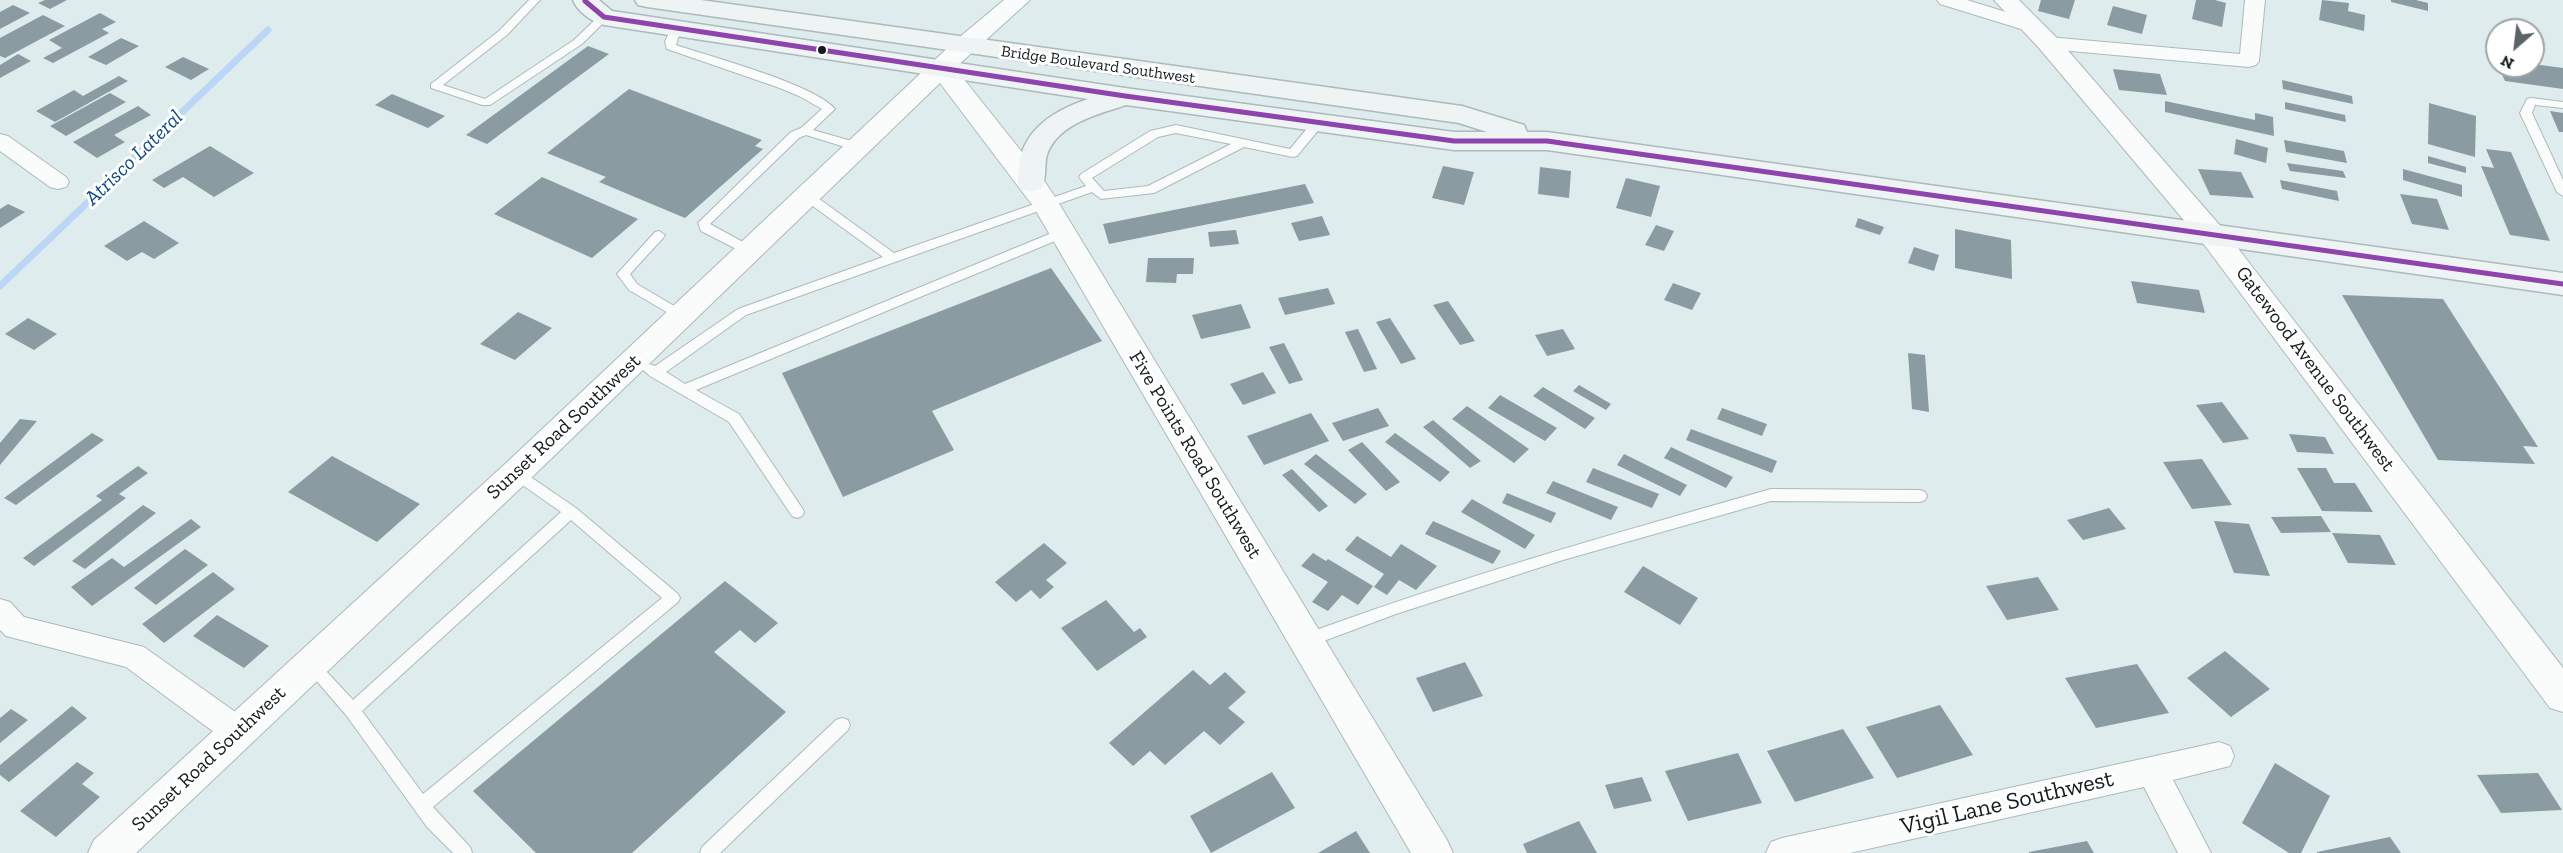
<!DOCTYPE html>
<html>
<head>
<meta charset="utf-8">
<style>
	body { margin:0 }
	#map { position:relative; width:2563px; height:853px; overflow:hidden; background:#deecee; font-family:"Zilla Slab",serif }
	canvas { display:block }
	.north { position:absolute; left:2485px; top:18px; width:60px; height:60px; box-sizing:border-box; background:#fff; border:2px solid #a1a4a5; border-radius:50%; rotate:208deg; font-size:16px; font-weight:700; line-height:24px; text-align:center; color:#131c1e }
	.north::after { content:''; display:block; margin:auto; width:21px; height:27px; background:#5a6567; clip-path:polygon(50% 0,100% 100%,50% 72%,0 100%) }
</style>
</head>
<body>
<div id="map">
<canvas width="2563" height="853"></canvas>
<div class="north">N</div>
</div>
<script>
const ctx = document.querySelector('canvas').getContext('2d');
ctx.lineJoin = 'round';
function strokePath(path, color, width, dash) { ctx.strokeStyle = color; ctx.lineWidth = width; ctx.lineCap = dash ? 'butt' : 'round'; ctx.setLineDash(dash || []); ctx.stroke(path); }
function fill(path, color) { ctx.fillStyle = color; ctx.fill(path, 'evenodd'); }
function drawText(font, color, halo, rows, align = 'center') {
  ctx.font = font + ' "Zilla Slab",serif'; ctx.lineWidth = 6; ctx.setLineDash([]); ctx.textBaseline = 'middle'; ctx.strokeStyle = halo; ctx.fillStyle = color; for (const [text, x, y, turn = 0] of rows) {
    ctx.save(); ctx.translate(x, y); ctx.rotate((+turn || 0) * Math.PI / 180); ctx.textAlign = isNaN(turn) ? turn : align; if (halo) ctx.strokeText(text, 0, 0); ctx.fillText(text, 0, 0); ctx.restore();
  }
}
strokePath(new Path2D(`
	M0 286 268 30`), '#bad7f8', 7);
fill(new Path2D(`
	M45 0H67L50 9 38 3Z
	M2041 0H2075L2069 19 2038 11Z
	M2196 0H2215L2226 3 2222 27 2192 19Z
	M2322 0 2349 3 2348 11 2365 15 2364 31 2319 20Z
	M2391 0H2416L2428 3V11L2391 2Z
	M13 5 30 13 0 29V12Z
	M2113 6 2147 15 2142 34 2107 25Z
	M100 13 116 22 102 29 109 33 53 63 43 58 62 48 49 40Z
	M43 15 65 26 5 58 0 56V38Z
	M121 38 139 46 106 65 88 57Z
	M588 46 609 54 487 144 466 135Z
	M18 54 31 61 0 78V65Z
	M183 57 209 69 191 80 165 67Z
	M2533 64 2563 68V89L2505 81 2498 66H2533Z
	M2113 69 2160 74 2167 95 2119 90Z
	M119 76 128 81 55 122 36 111 74 90 83 96Z
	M2282 80 2352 96 2353 104 2283 89Z
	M629 89 762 140 755 146 763 149 685 218 599 182 606 177 547 153Z
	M110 93 126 102 66 136 50 126Z
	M392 94 445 116 428 128 375 105Z
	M2165 101 2255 120V113L2273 117 2274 136 2165 112Z
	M2285 102 2345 115 2346 122 2285 109Z
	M2429 103 2476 116 2475 157 2428 144Z
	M138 106 151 115 114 135 125 142 97 158 73 142Z
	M2550 111 2563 113V132H2559Z
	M2236 139 2268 148 2266 163 2234 154Z
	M2284 140 2344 151 2347 163 2286 152Z
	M210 146 254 173 214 197 183 177 164 188 152 180Z
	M2486 149 2511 152 2550 241 2510 235 2481 166 2494 168Z
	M2428 156 2466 167V173L2428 163Z
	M2287 163 2343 171 2346 178 2290 171Z
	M1443 166 1474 172 1464 205 1432 198Z
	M1540 167 1571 171 1569 198 1538 194Z
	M2198 169 2241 172 2254 198 2210 195Z
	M2403 169 2462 185V197L2403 180Z
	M542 177 638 219 592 258 494 214Z
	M1626 178 1660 186 1651 217 1616 208Z
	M2280 180 2337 191 2339 201 2282 189Z
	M1305 184 1314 203 1109 244 1103 224Z
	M2400 194 2437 199 2449 230 2412 224Z
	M8 204 25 212 0 228V209Z
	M1322 216 1330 235 1299 241 1291 223Z
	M1858 218 1884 227 1880 235 1855 227Z
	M144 221 179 243 154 259 142 252 127 261 104 246Z
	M1656 225 1674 231 1664 251 1645 245Z
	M1955 229 2011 240 2012 279 1955 268Z
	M1236 230 1239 244 1210 247 1208 232Z
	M1914 247 1939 255 1934 271 1908 263Z
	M1148 258H1194L1193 274H1177L1176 283 1146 282Z
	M1051 268 1102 341 932 411 954 450 843 497 782 373Z
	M2131 281 2199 290 2205 313 2137 303Z
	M1673 283 1701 293 1692 310 1664 300Z
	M1328 288 1335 304 1285 315 1278 298Z
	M2342 295 2443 299 2538 447 2523 446 2535 464 2438 460Z
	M1448 301 1475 341 1460 345 1433 305Z
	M1241 304 1251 328 1201 339 1192 315Z
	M518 312 552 328 515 360 480 344Z
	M28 318 57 334 34 350 5 334Z
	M1390 318 1416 359 1401 364 1376 322Z
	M1358 329 1377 369 1364 372 1345 332Z
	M1563 329 1575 349 1547 356 1535 335Z
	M1284 343 1303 380 1289 384 1269 347Z
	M1908 353 1925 355 1929 412 1912 409Z
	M1263 372 1276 393 1243 405 1230 384Z
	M1579 385 1611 404 1606 410 1573 391Z
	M1543 387 1595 418 1585 429 1533 396Z
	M1500 395 1557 428 1545 441 1488 408Z
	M2222 402 2249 439 2223 443 2196 405Z
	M1467 406 1529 449 1514 463 1452 419Z
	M1378 408 1389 426 1343 441 1332 423Z
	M1722 408 1767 424 1762 436 1717 419Z
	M1311 413 1329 441 1264 465 1247 436Z
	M20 419 37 421 0 465V443Z
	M1433 420 1481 461 1470 468 1423 427Z
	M1691 429 1777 461 1772 473 1686 440Z
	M92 433 104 440 16 505 4 498Z
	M1395 433 1450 472 1440 482 1385 442Z
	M2289 434 2325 437 2334 454 2297 452Z
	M1362 442 1400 482 1386 491 1348 450Z
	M1671 447 1733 477 1726 488 1664 458Z
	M1316 454 1367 494 1355 504 1304 464Z
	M1624 454 1687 485 1680 496 1617 465Z
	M332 456 420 504 377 542 288 492Z
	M2202 459 2232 505 2192 509 2163 462Z
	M138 466 148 473 119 494 126 498 34 566 23 558 102 500 96 496Z
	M1593 468 1659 494 1652 508 1586 482Z
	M2297 468H2326L2334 483H2355L2373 512 2322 511Z
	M1292 469 1328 506 1319 512 1282 475Z
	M1553 481 1618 507 1611 520 1546 493Z
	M1507 493 1556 513 1551 523 1502 503Z
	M1472 499 1535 535 1525 549 1461 512Z
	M143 505 156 513 85 569 72 561Z
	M2109 508 2126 529 2083 540 2067 520Z
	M2321 516 2331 532 2281 533 2271 517Z
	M191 519 201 527 92 606 71 587 112 558 124 567Z
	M1433 521 1501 551 1493 564 1425 534Z
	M2214 521 2249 524 2270 576 2234 573Z
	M2332 533 2380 535 2396 565 2348 563Z
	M1357 536 1391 557 1401 544 1437 566 1416 590 1399 580 1387 595 1374 587 1384 574 1345 550Z
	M1044 543 1067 563 1046 580 1054 587 1040 599 1031 590 1016 602 995 582Z
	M185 549 208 565 156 605 134 588Z
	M1313 553 1326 561 1328 559 1373 586 1358 605 1342 595 1328 611 1312 602 1328 582 1301 566Z
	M1643 566 1698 598 1680 625 1624 592Z
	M213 572 235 589 164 643 142 624Z
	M2038 577 2059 610 2007 620 1986 586Z
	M725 581 778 623 755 643 740 630 714 652 786 712 632 853H536L473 791Z
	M1106 600 1134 632 1140 628 1147 637 1097 671 1061 628Z
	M217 615 269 646 244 668 193 636Z
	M2225 651 2270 689 2231 717 2187 678Z
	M1465 662 1483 696 1433 712 1416 678Z
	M2137 664 2169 713 2096 728 2065 678Z
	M1193 670 1210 685 1225 672 1246 692 1228 708 1245 722 1220 745 1204 731 1165 765 1150 751 1133 766 1109 743Z
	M1940 705 1973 755 1897 778 1866 727Z
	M72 706 87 718 9 782 0 775V765Z
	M11 709 28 720 0 743V718Z
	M1843 729 1874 778 1795 802 1767 751Z
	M1738 753 1762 803 1688 821 1665 771Z
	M77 762 94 773 82 784 100 797 56 837 20 811Z
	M2275 763 2330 796 2301 853H2289L2242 823Z
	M1272 772 1295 808 1211 853 1190 816Z
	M2538 773 2562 810 2501 813 2477 775Z
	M1642 777 1652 801 1614 809 1605 785Z
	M1579 821 1597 853H1527L1523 844Z
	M1356 831 1370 853H1318Z
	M2390 837 2401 853H2317V852Z
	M2087 841 2094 853H2029V852Z`), '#8a9ca2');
const service = new Path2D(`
	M529 0H540L507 35 443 85 485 99 574 40 600 15H608L609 17 582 44 490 105H482L431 88V84L499 31Z
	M676 25 681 28 676 45C711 57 814 84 835 109L813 130 862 144 864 147 858 151 806 135 799 138 710 224 754 248 756 251 754 254H746L701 231 698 223 791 132 801 128 822 109 799 96 777 87 667 49 665 42 671 28Z
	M2531 98 2563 102V108L2535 105 2532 113 2563 180V196L2557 192 2520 113 2527 99Z
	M1319 118 1325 122 1297 156 1293 157 1244 147 1154 193 1101 199 1092 192 746 315 666 372 685 384 1059 230H1067L1069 233 1067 236 696 390 739 414 802 508 804 512 802 516 797 518 792 516 729 422 650 376 642 369 649 364 655 366 738 309 883 257 803 199 801 196 803 193H811L894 253 1086 186 1079 177 1081 174 1150 131 1176 125 1290 149 1315 119ZM1176 133 1231 144 1148 186 1104 191 1092 178 1158 137Z
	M659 231 665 235 663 238 630 274 637 284 686 313 688 316 682 321 629 290 617 274 655 232Z
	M516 467 576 508 678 594 680 598 678 602 433 807 470 847 472 853H453L427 827 346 715 302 664 305 659 310 657 315 659 353 700 561 512 511 477 509 473 511 469ZM571 520 662 598 423 794 362 711Z
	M1771 489 1920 490 1925 492 1927 496 1925 500 1920 502 1771 501 1563 560 1396 614 1305 648 1300 646 1297 641 1300 636C1454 579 1612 534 1771 489Z
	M842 718 848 720 850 725 848 730 720 853H700L702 847 836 720Z`);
const minor = new Path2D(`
	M1937 0H1967L2035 21 2038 25 2035 29H2021L1940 4Z
	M2245 0H2265L2259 61 2256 65 2249 67 2048 49 2041 47 2038 43 2041 39 2048 37 2240 54Z
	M0 134 8 136 66 177 69 182 66 187 58 189 50 187 0 151Z
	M0 599 10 602 24 617 144 647 248 721 252 731 248 741 237 745 226 741 126 667 6 636 0 630Z
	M2219 742 2230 746 2234 756 2230 766 2173 780 2211 853H2178L2144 787 1850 853H1766L1771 842 1782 838Z`);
const tertiary = new Path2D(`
	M1004 0H1030L955 68 1041 176 1055 197 1447 840 1453 853H1411L1033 206 940 83 527 482 136 853H88L94 840 505 464 955 41Z
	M1994 0H2019L2057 38 2223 229 2563 668V712L2550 708 2203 243 2039 48Z`);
const secondary = new Path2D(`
	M573 0H599L612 11 1125 88 1454 132H1487L1459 123 647 7 638 5 635 0H701L1462 106 1524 125 1527 132H1547L2563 273V295L1547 150H1454L1126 105C1099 114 1060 123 1048 152 1043 164 1048 177 1041 189L1031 191 1021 189C1016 181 1018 175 1019 166 1023 129 1055 110 1088 99L604 25C592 22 577 11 573 0Z`);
strokePath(service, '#aeb9bb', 2);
strokePath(minor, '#aeb9bb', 2);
strokePath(tertiary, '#aeb9bb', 2);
strokePath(secondary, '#aeb9bb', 3);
fill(service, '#fafcfc');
fill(minor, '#fafcfc');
fill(tertiary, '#fafcfc');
fill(secondary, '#eef4f4');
strokePath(new Path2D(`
	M585 1 604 17 1125 96 1454 141H1547L2563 284`), '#8e44ad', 5);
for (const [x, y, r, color] of [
	[822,50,5,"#131c1e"]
]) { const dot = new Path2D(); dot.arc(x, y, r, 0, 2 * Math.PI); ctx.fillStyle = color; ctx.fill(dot); strokePath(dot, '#fff', 2); }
drawText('16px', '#131c1e', '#fff', [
	["Bridge Boulevard Southwest",1098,65,8]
]);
drawText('20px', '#131c1e', '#fff', [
	["Gatewood Avenue Southwest",2315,369,53],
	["Sunset Road Southwest",564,427,-43],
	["Five Points Road Southwest",1195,455,59],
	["Sunset Road Southwest",209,759,-43]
]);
drawText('italic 21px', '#0e498c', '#fff', [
	["Atrisco Lateral",134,158,-44]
]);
drawText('24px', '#131c1e', '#fff', [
	["Vigil Lane Southwest",2007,803,-13]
]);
</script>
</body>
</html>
